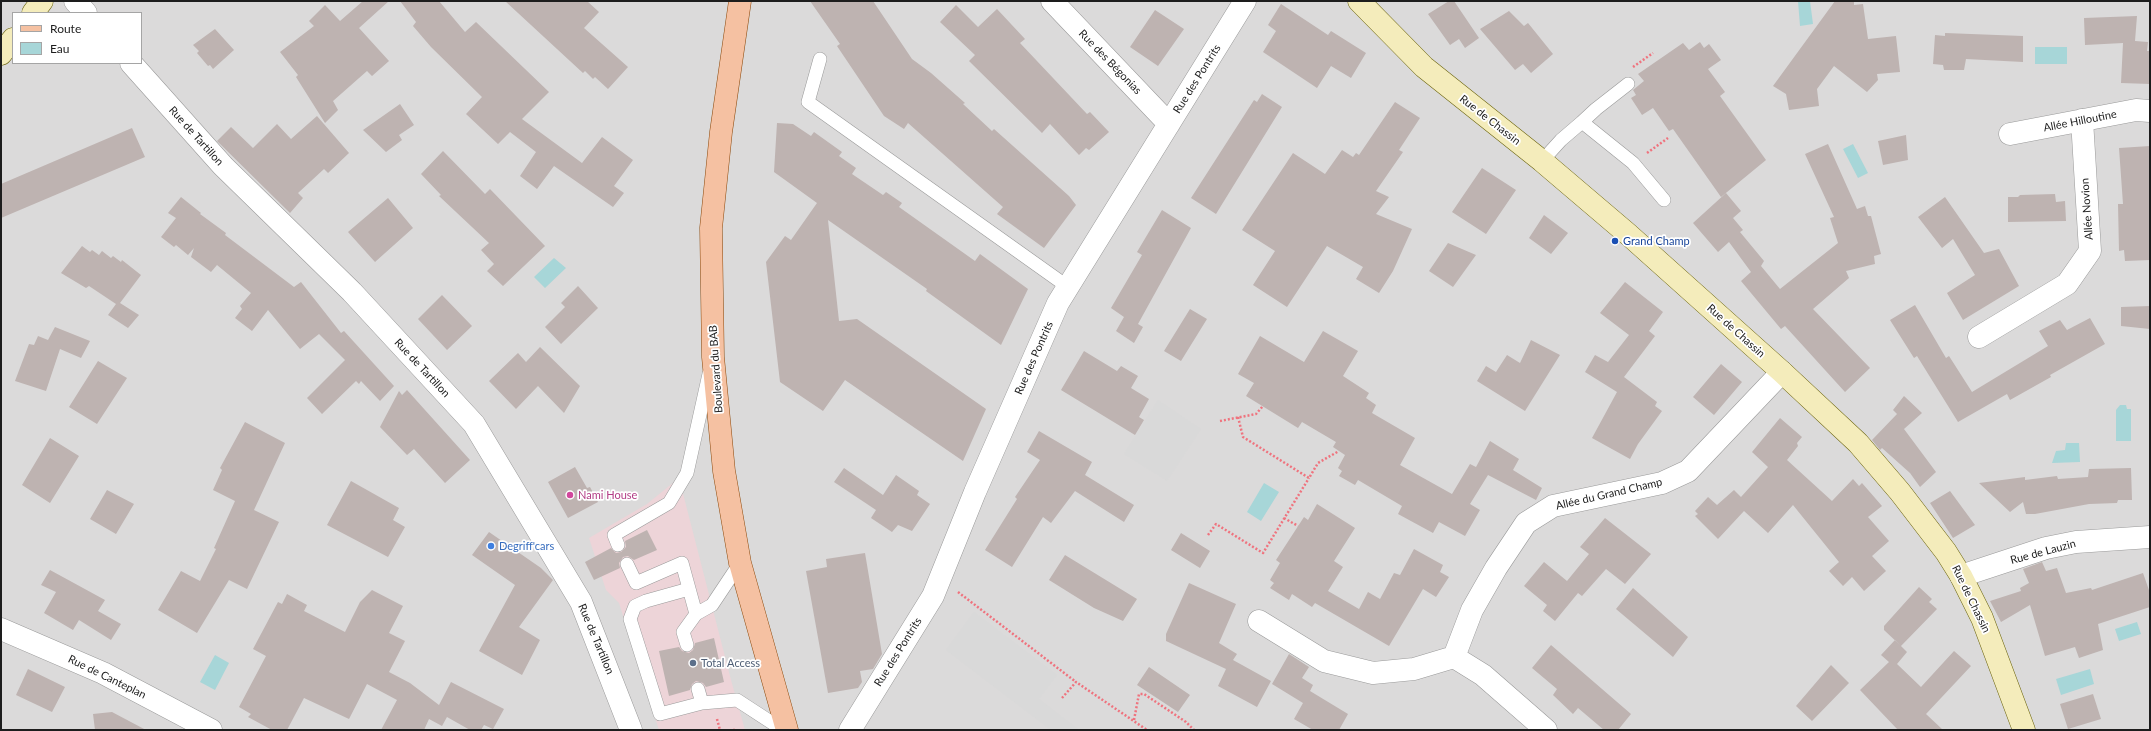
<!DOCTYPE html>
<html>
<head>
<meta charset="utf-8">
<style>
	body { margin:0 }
	#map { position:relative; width:2151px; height:731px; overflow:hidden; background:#ede8e4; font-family:Lato,sans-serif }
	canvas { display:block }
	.frame { position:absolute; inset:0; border:2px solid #1d1d1d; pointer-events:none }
	.legend { position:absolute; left:12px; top:12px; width:130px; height:52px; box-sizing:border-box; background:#fff; border:1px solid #a5a5a5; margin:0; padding:5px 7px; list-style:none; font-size:12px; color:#1d1d1d }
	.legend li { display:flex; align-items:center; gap:8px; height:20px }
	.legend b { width:20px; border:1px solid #a5a5a5 }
</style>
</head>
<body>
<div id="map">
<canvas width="2151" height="731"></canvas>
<div class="frame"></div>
<ul class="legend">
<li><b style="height:5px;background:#f5c1a2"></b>Route</li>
<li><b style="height:11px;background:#a7d6d8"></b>Eau</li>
</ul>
</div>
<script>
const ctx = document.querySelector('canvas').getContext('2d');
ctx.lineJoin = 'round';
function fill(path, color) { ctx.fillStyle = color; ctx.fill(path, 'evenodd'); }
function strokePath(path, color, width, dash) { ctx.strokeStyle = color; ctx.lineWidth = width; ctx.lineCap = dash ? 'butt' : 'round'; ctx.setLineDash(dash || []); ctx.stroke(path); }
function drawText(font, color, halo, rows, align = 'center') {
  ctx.font = font + ' Lato,sans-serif'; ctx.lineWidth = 3.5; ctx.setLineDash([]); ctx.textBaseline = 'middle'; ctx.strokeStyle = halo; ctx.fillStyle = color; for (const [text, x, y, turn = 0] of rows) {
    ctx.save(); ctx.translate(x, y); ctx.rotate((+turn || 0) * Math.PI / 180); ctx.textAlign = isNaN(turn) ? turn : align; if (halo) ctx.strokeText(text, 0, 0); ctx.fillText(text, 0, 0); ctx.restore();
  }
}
fill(new Path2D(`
	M1 1H2150V730H1ZM13 13H141V63H13Z`), '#dbdada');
fill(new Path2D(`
	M679 478 731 680 745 730H659L619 603 606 590 589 538 647 504Z`), '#edd4d8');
fill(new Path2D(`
	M1158 400 1201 429 1167 481 1124 454Z
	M974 612 1057 675 1039 699 1079 730H1051L946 650Z`), '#d9d9d9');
fill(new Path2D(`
	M1798 1H1810L1813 24 1800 26Z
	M2035 47H2067V64H2035Z
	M1853 144 1868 173 1858 178 1843 149Z
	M554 258 566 268 545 288 534 277Z
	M2120 405H2126L2127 409H2131V441H2116V410Z
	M2066 443H2079L2080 462 2052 463 2056 451 2065 450Z
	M1264 483 1279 492 1261 521 1247 512Z
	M2137 622 2141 634 2119 641 2115 629Z
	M215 655 229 663 215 690 200 682Z
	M2090 669 2094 684 2061 695 2056 679Z`), '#a7d6d8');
fill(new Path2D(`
	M363 1H389L359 28 389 61 372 76 367 71 333 101 338 110 325 123 296 77 298 75 280 52 314 26 309 21 325 5 340 21Z
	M400 1H439L465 32 476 22 549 92 522 119 582 163 602 137 633 160 614 186 624 193 613 207 554 166 537 189 520 176 536 152 510 132 498 144 466 114 482 97 431 47 413 26 416 22Z
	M505 1H587L599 12 584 28 628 67 608 89 595 77 593 79 585 71 583 73Z
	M810 1H873L912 59 931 73 965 103 963 104 992 131 994 129 1069 196 1076 205 1044 248 997 214 1003 207 908 123 904 129 884 116 837 46 840 44Z
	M1449 1H1454L1479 38 1465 48 1459 39 1450 45 1428 14Z
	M1835 1H1854V5L1863 4 1868 39 1896 36 1900 72 1877 74 1878 80 1867 92 1834 66 1817 89 1819 106 1789 110 1786 94 1773 86Z
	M1281 4 1328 35 1331 31 1366 53 1351 78 1331 66 1317 88 1263 52 1276 31 1268 25Z
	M956 5 978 27 997 9 1025 39 1020 43 1087 114 1090 112 1109 132 1089 150 1086 148 1079 155 1050 124 1042 133 969 61 975 55 940 22Z
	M1155 10 1184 29 1158 66 1130 47Z
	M1509 11 1524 26 1528 23 1553 54 1531 73 1523 64 1515 70 1480 29Z
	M2137 16 2135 41 2148 42 2147 51H2150V84L2121 83 2123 43 2085 45 2084 18Z
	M215 29 234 50 213 69 210 65 208 66 197 53 199 51 193 45Z
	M1945 33 2023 36V62L1966 59 1964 70H1944L1943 65 1933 64 1935 35 1945 36Z
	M1700 42 1704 48 1709 44 1721 60 1708 69 1725 92 1720 96 1766 160 1721 197 1673 129 1669 131 1653 108 1642 115 1631 98 1636 95 1633 90 1644 81 1638 74 1683 43 1689 50Z
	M1262 94 1282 107 1216 214 1191 198 1254 100 1257 102Z
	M1395 102 1420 118 1399 150 1403 152 1376 191 1389 197 1376 214 1412 229 1393 271 1379 293 1356 279 1363 267 1327 246 1287 307 1253 285 1275 251 1242 230 1293 153 1325 174 1342 150 1353 157 1356 153 1359 155Z
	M400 104 414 125 399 135 402 140 386 152 363 130Z
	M317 116 349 153 328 173 324 169 298 193 303 198 290 213 217 141 231 127 253 148 277 124 291 139Z
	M777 123 793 124 811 136 814 132 842 152 839 156 856 168 852 174 883 195 886 192 902 203 899 207 975 261 980 254 1028 289 1001 345 926 291 927 289 828 220 839 321 857 319 986 409 963 461 845 380 823 411 780 382 766 262 785 236 791 240 817 203 774 172Z
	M132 128 145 157 1 218V184Z
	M1906 135 1908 160 1883 165 1878 141Z
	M1828 144 1857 209 1865 206 1868 216H1871L1881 254 1874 256 1875 264 1846 271 1849 278 1813 309 1870 368 1845 392 1785 326 1781 329 1741 281 1751 272 1729 242 1718 252 1693 223 1726 193 1741 211 1733 218 1743 230 1740 232 1764 261 1761 266 1780 289 1838 243 1830 218 1834 217 1805 154Z
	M2150 146V260L2125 261 2124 250 2119 251 2118 204H2123L2119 148Z
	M443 151 485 194 490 189 545 246 503 286 487 271 494 264 481 250 489 243 439 196 441 195 421 174Z
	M1482 168 1516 190 1486 234 1452 212Z
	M2055 194 2056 202 2065 201 2066 221 2008 222V197H2018L2020 195Z
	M181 197 201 213 200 214 226 233 225 235 294 287 301 282 341 333 344 331 394 386 380 401 361 381 359 384 356 381 322 414 307 398 345 360 319 334 300 349 268 310 252 331 235 318 242 309 240 306 251 293 217 265 211 272 191 257 194 248 188 255 176 245 174 247 161 237 176 218 168 213Z
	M1945 197 1984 253 1999 249 2019 286 1963 320 1947 293 1975 275 1953 239 1942 248 1918 217Z
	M388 198 413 228 375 262 348 232Z
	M1162 210 1191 228 1138 324 1143 327 1134 343 1116 331 1124 317 1111 308 1142 255 1137 252Z
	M1544 215 1568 233 1551 254 1529 238Z
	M1448 243 1476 255 1453 287 1429 271Z
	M82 246 90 252 92 250 99 255 102 251 111 258 113 256 121 262 122 260 141 275 120 303 139 315 128 328 108 315 116 304 89 286 86 288 61 273Z
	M1625 282 1663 312 1649 331 1655 336 1624 377 1657 402 1655 406 1662 411 1638 444 1630 459 1592 438 1617 392 1585 372 1595 355 1608 362 1629 335 1600 313Z
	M578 286 598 308 561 344 545 327 565 307 561 303Z
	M442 295 472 326 447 350 418 319Z
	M1915 305 1946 358 1949 356 1972 392 2048 346 2039 331 2060 320 2067 330 2090 318 2105 344 2050 375 2051 377 2010 400 2007 394 1958 422 1917 356 1914 358 1890 320Z
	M2150 306V329L2121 326V307Z
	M1190 309 1207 319 1181 361 1164 351Z
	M55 327 90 341 81 358 60 349 46 391 15 381 29 344 34 345 38 336 48 340Z
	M1323 331 1358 351 1343 376 1369 393 1366 398 1376 405 1372 413 1415 438 1400 465 1452 494 1470 464 1476 467 1490 441 1519 459 1513 470 1542 488 1536 500 1488 475 1470 504 1480 510 1465 536 1439 522 1433 533 1398 514 1402 506 1358 480 1355 485 1339 476 1342 471 1338 468 1345 455 1333 447 1336 442 1302 422 1298 428 1246 396 1254 383 1238 374 1260 336 1304 362Z
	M1531 340 1560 355 1525 411 1477 381 1486 366 1496 372 1507 355 1520 363Z
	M540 347 580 386 564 413 538 386 516 409 489 381 518 353 526 362Z
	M1084 351 1117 371 1121 366 1138 376 1131 388 1149 399 1139 417 1144 420 1135 435 1061 390Z
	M98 361 127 378 97 424 69 407Z
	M1721 364 1742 382 1714 415 1693 397Z
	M407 390 470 460 445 483 414 449 407 455 380 427 399 391 402 395Z
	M1904 396 1922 413 1904 429 1936 472 1920 487 1910 473 1882 448 1880 450 1872 440 1897 414 1893 410Z
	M1780 418 1802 437 1797 443 1798 446 1787 460 1832 501 1853 479 1859 486 1862 483 1882 506 1868 517 1889 541 1872 556 1886 571 1864 591 1852 577 1843 586 1829 571 1839 562 1793 505 1768 533 1744 511 1718 539 1695 516 1698 514 1695 511 1708 497 1717 505 1734 490 1741 497 1768 467 1752 452Z
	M245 422 285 443 254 510 279 522 247 589 229 580 197 633 158 610 181 571 200 581 216 549 214 548 235 501 213 490 222 470 220 468Z
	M1039 431 1092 462 1085 475 1134 505 1124 522 1075 491 1051 523 1043 517 1012 567 985 550 1017 499 1015 497 1040 460 1027 452Z
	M50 438 79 456 50 503 22 485Z
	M575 467 587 488 590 487 598 502 568 518 548 482Z
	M844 468 883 495 896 475 919 491 917 495 930 504 912 531 898 525 892 532 871 518 876 510 834 482Z
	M2131 468 2132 500H2118L2117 503 2089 504 2035 514H2026L2023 502 2010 512 1979 483 2025 477V480L2057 476 2058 479 2088 477 2089 469Z
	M351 481 399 508 393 520 405 527 388 557 327 525Z
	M107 490 134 504 116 534 90 519Z
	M1950 491 1975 525 1953 538 1930 503Z
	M1317 504 1355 528 1334 561 1343 567 1328 591 1359 609 1368 592 1380 599 1394 573 1400 575 1414 549 1443 565 1440 572 1449 577 1436 597 1423 589 1389 646 1315 603 1312 607 1292 594 1289 600 1270 588 1274 583 1270 580 1280 563 1276 560 1304 517 1308 520Z
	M1605 518 1651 554 1625 584 1606 569 1582 596 1578 593 1555 621 1543 611 1547 605 1524 586 1544 562 1567 581 1589 554 1580 547Z
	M647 530 657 550 634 560 628 556 623 557 619 563 620 568 594 580 585 562 611 548 616 553 621 552 626 547 625 541Z
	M489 532 541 568 553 580 519 627 540 640 522 675 479 651 515 585 472 555Z
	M1181 533 1210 551 1200 568 1171 550Z
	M865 553 882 654 873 669 860 671 862 682 858 688 828 693 806 571 827 567 826 559Z
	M1065 555 1137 599 1123 621 1094 608 1049 580Z
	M2042 562 2046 571 2057 568 2066 593 2091 588 2092 590 2143 573 2150 593V607L2098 624 2103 650 2079 658 2075 647 2045 656 2030 605 2001 622 1990 601 2021 591 2020 588 2029 583 2023 569Z
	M50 570 105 600 98 611 121 624 111 640 79 620 73 630 44 613 56 592 41 585Z
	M1189 583 1236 604 1219 643 1237 654 1233 660 1271 681 1257 707 1218 686 1226 669 1166 641V634Z
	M1919 587 1932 599 1929 602 1937 609 1901 646 1884 630V626Z
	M1633 588 1688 637 1673 657 1616 609Z
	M372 590 403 606 389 633 405 641 389 672 410 683 439 705 451 682 504 709 493 729 484 725 481 730H470L447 717 442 726 429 719 424 730H381L397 700 367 684 349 719 304 698 287 730H272L248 717 251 714 239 707 266 656 253 649 278 602 282 604 287 594 307 605 304 611 345 632 360 602Z
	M714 638 724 682 706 687 703 683 696 681 692 684 690 690 669 696 659 651 679 647 682 651 689 653 693 650 695 643Z
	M1895 640 1907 652 1897 664 1921 687 1954 651 1971 666 1926 714 1943 730H1898L1860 690 1889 662 1881 655Z
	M1551 645 1631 714 1618 730H1604L1578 708 1573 714 1553 695 1557 689 1532 668Z
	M1289 654 1309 667 1302 678 1313 685 1310 691 1348 714 1339 730H1313L1294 719 1303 703 1272 684Z
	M1831 665 1849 683 1812 721 1796 706Z
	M1149 667 1190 695 1178 712 1137 685Z
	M28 669 65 687 52 712 16 695Z
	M2093 694 2101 719 2068 729 2060 704Z
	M112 712 146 730H95L93 714Z`), '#beb3b1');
const lane = new Path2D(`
	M820 59 808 102 1068 287
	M1582 122 1596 109 1628 84
	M1542 161 1561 140 1582 122 1633 163 1664 200
	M618 545 614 535 669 503 687 473 709 374
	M627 564 636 583 682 563 696 614
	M689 589 646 601 635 606 630 619 660 714 702 703
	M687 645 683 632 696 614 712 605 740 563
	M698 689 702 703 737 700 783 730`);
const street = new Path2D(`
	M75 1 86 13
	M1052 1 1169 124
	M131 63 223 166 352 292 474 424 581 602 631 730
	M2010 134 2136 110 2150 111
	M1979 337 2067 284 2090 251 2082 120
	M1961 576 2046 548 2076 542 2150 537
	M1259 621 1324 661 1373 673 1414 669 1454 657 1483 675 1546 730
	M1 629 103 673 211 730
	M1454 657 1472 610 1496 568 1526 523 1553 506 1662 483 1688 471 1782 372
	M850 730 933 596 975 492 1058 303 1245 1`);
const secondary = new Path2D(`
	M1359 1 1424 67 1542 161 1629 235 1782 372 1858 443 1900 492 1946 552 1961 576 1982 618 2024 730
	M33 13 42 1
	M1 54 13 39`);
const primary = new Path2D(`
	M740 1 721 132 711 228 713 357 724 471 740 563 787 730`);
strokePath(lane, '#9a9a9a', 14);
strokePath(street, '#9a9a9a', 23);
strokePath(secondary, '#6b640d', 23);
strokePath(primary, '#8b480b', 23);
strokePath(new Path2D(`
	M1633 67 1653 53
	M1647 153 1668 138
	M1238 417 1243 437 1309 478 1318 463 1339 451
	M1220 421 1256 414 1263 406
	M1284 518 1298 526
	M1208 535 1216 524 1263 553 1309 478
	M958 592 1076 682
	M1062 698 1076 682 1147 730
	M717 719 720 730
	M1134 720 1139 694H1144L1186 722 1194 730
	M733 730H737`), '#ef737e', 2.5, [2, 2]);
strokePath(lane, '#fff', 13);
strokePath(street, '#fff', 22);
strokePath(secondary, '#f4ecbb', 22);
strokePath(primary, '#f5c1a2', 22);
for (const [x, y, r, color] of [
	[1615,241,4,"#1a4fb4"],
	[570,495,4,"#d1479c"],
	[491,546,4,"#3f7fe0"],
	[693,663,4,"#5c6f8a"]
]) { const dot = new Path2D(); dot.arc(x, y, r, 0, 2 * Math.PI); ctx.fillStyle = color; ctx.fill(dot); strokePath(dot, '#fff', 1.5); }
drawText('11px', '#1d1d1d', '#fff', [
	["Rue des Bégonias",1110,62,46],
	["Rue des Pontrits",1197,79,-58],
	["Rue de Chassin",1490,120,38],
	["Allée Hilloutine",2080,121,-11],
	["Rue de Tartillon",196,136,48],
	["Allée Novion",2087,209,-94],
	["Rue de Chassin",1736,331,42],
	["Rue des Pontrits",1034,358,-66],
	["Rue de Tartillon",422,368,47],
	["Boulevard du BAB",716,369,-94],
	["Allée du Grand Champ",1609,494,-13],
	["Rue de Lauzin",2043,552,-15],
	["Rue de Chassin",1971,599,64],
	["Rue de Tartillon",596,639,67],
	["Rue des Pontrits",898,652,-58],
	["Rue de Canteplan",107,677,26]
]);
drawText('11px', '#164399', '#fff', [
	["Grand Champ",1623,241]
], 'left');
drawText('11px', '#b23c85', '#fff', [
	["Nami House",578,495]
], 'left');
drawText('11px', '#366cbe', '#fff', [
	["Degriff'cars",499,546]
], 'left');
drawText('11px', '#4e5e75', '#fff', [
	["Total Access",701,663]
], 'left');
</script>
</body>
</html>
